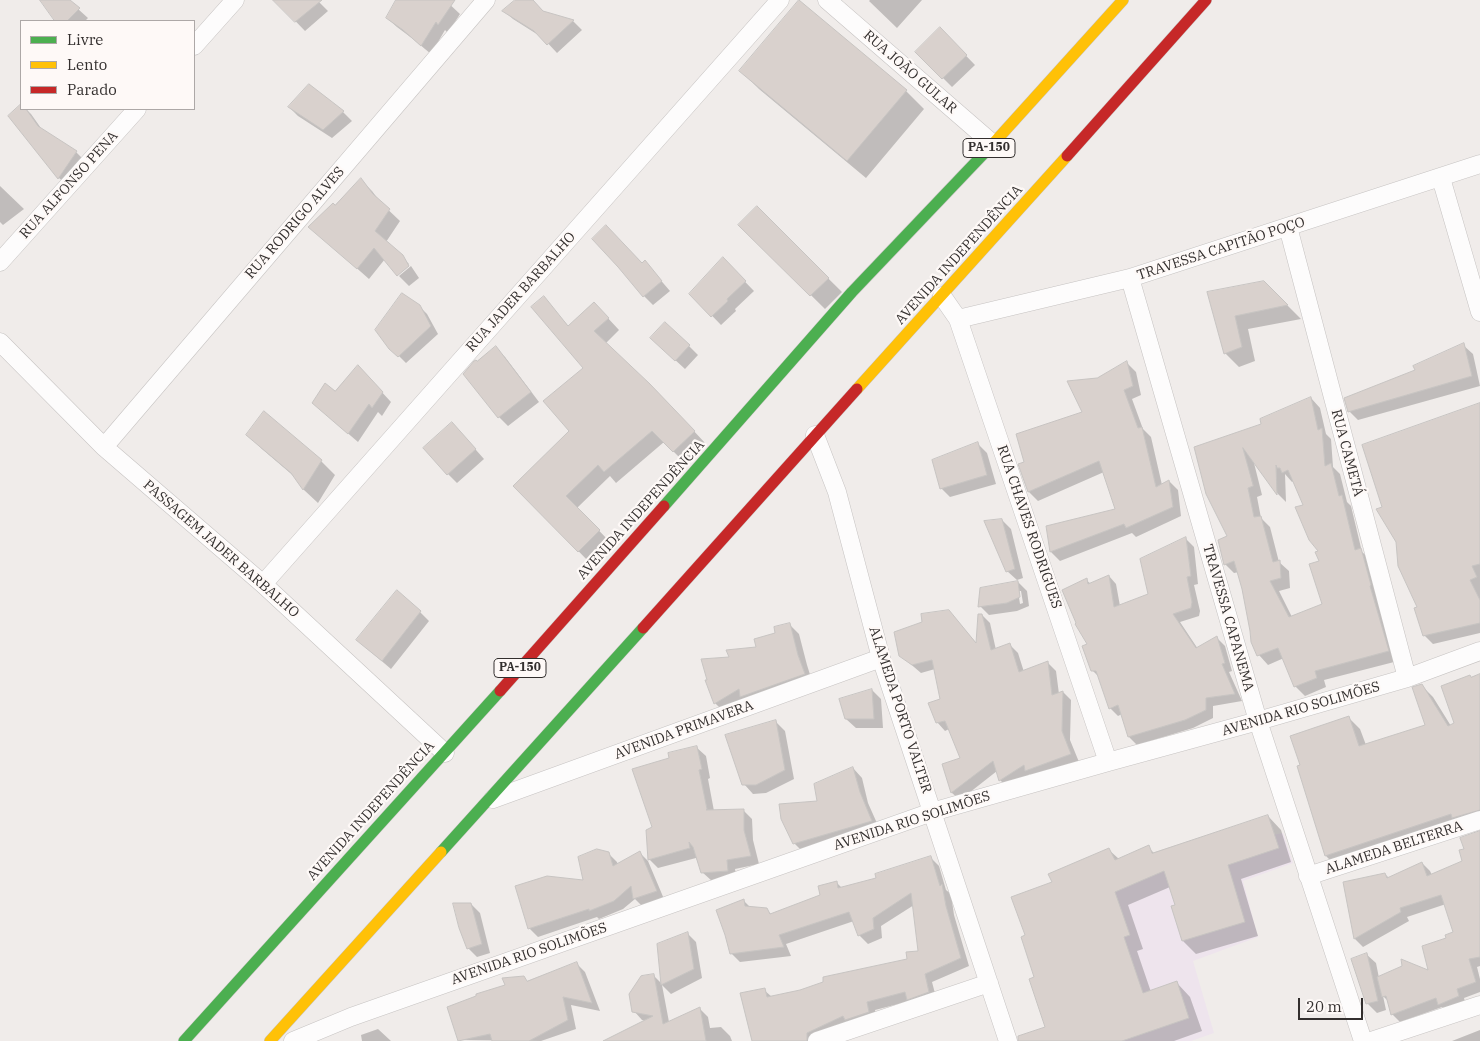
<!DOCTYPE html>
<html>
<head>
<meta charset="utf-8">
<style>
	body { margin:0 }
	#map { position:relative; width:1480px; height:1041px; overflow:hidden; background:#f0ecea; font-family:"IBM Plex Serif",serif }
	canvas { display:block }
	.legend { position:absolute; left:20px; top:20px; width:175px; height:90px; box-sizing:border-box; background:#fef9f7; border:1px solid #ada8a7; margin:0; padding:6px 9px; list-style:none; font-size:15px; color:#332f2e }
	.legend li { display:flex; align-items:center; gap:10px; height:25px }
	.legend b { width:25px; border:1px solid #ada8a7 }
	.scale { position:absolute; left:1298px; top:998px; width:65px; height:22px; box-sizing:border-box; border:2px solid #332f2e; border-top:0; padding-left:6px; font-size:15px; line-height:18px; white-space:nowrap; color:#332f2e; -webkit-text-stroke:4px #fef9f7; paint-order:stroke }
</style>
</head>
<body>
<div id="map">
<canvas width="1480" height="1041"></canvas>
<ul class="legend">
<li><b style="height:6px;background:#4caf50"></b>Livre</li>
<li><b style="height:6px;background:#ffc107"></b>Lento</li>
<li><b style="height:6px;background:#c62828"></b>Parado</li>
</ul>
<div class="scale">20 m</div>
</div>
<script>
const ctx = document.querySelector('canvas').getContext('2d');
ctx.lineJoin = 'round';
function fill(path, color) { ctx.fillStyle = color; ctx.fill(path, 'evenodd'); }
function strokePath(path, color, width, dash) { ctx.strokeStyle = color; ctx.lineWidth = width; ctx.lineCap = dash ? 'butt' : 'round'; ctx.setLineDash(dash || []); ctx.stroke(path); }
function drawText(font, color, halo, rows, align = 'center') {
  ctx.font = font + ' "IBM Plex Serif",serif'; ctx.lineWidth = 4.5; ctx.setLineDash([]); ctx.textBaseline = 'middle'; ctx.strokeStyle = halo; ctx.fillStyle = color; for (const [text, x, y, turn = 0] of rows) {
    ctx.save(); ctx.translate(x, y); ctx.rotate((+turn || 0) * Math.PI / 180); ctx.textAlign = isNaN(turn) ? turn : align; if (halo) ctx.strokeText(text, 0, 0); ctx.fillText(text, 0, 0); ctx.restore();
  }
}
fill(new Path2D(`
	M1283 833 1293 863 1243 881 1258 937 1193 961 1214 1033 1191 1041H1063L1120 861Z`), '#eee4ed');
fill(new Path2D(`
	M41 0H68L88 18 85 21H57Z
	M275 0H317L328 11 305 31Z
	M398 0H445L460 14 448 33 445 30 431 54 413 39 397 27 387 18Z
	M517 0H532L544 12 573 21 582 30 557 53 543 38 513 19 504 11Z
	M870 0H922L897 28 869 1Z
	M940 29 975 65 952 87 917 52Z
	M741 71 906 91 924 109 866 178 759 89Z
	M309 85 343 112 352 121 332 138 298 116 289 107Z
	M21 106V109H26L31 114 43 131 76 152 85 161 68 186 59 178 10 116Z
	M361 180 372 191 381 203 400 221 386 242 409 264 397 274 385 259 369 279 310 227 335 207Z
	M0 186 24 209 3 225 0 222Z
	M757 208 842 292 825 309 740 225Z
	M723 259 754 291 735 309 736 311 721 325 691 294Z
	M645 262 670 291 653 305 644 296 642 265Z
	M411 266 419 278 409 286 399 276Z
	M1264 282 1301 319 1248 329 1255 361 1239 367 1225 353 1209 293Z
	M544 298 569 327 606 316 619 330 606 343 662 397 706 444 685 463 664 442 616 483 610 476 577 508 611 543 590 563 515 486 571 431 585 368Z
	M419 306 427 314 438 334 406 363 394 351Z
	M1463 345 1473 354 1480 386 1358 420 1349 411Z
	M689 346 698 355 685 369 661 347Z
	M496 348 505 357 539 402 508 426 499 417Z
	M1127 363 1136 372 1141 395 1132 399 1143 429 1151 437 1162 485 1169 481 1178 490 1181 516 1136 537 1132 533 1060 561 1051 552 1048 527 1116 510 1104 472 1038 501 1029 492 1020 465 1025 463 1084 413 1098 379Z
	M367 376 391 402 382 416 378 412 358 442 323 412 336 392Z
	M1311 398 1320 408 1326 434 1331 439 1333 467 1340 474 1347 502 1351 506 1362 552 1370 559 1398 661 1324 680 1326 687 1305 696 1295 686 1284 658 1268 665 1259 655 1251 631 1239 572 1234 573 1225 564 1228 537 1196 447 1263 425ZM1253 459 1278 494 1286 502 1285 474 1292 482 1294 481 1304 506 1320 552 1323 604 1292 617 1279 591 1290 588 1289 571 1279 562 1270 527 1261 518 1257 497 1262 495Z
	M1480 404V633L1433 644 1424 635 1418 607 1397 541 1383 508Z
	M461 433 484 459 457 483 448 474Z
	M248 435 321 461 335 475 318 503 304 490 296 478 262 449Z
	M978 444 987 453 996 484 950 497 941 488Z
	M1002 520 1011 529 1023 578 1017 580 1007 571Z
	M1186 539 1194 547 1198 584 1194 585 1200 611 1199 616 1180 622 1198 649 1217 638 1225 646 1232 671 1229 672 1242 701 1213 706V718L1193 728 1137 745 1129 737 1122 714 1118 716 1110 708 1100 678 1092 670 1089 645 1086 580 1091 584 1109 576 1116 584 1120 606 1150 594Z
	M1018 582 1027 591 1029 606 1017 611 989 615 980 606ZM1018 591H1021L1023 603 1020 604Z
	M949 611 977 644 982 615 990 623 996 650 1010 645 1018 653 1024 672 1048 663 1056 671 1059 694 1063 692 1071 700 1070 740 1079 762 1035 778 1030 774 1008 788 1000 780 997 771 960 800 952 793 943 764 962 759 949 729 945 731 937 722 941 700 935 669 921 673 900 655Z
	M420 612 429 621 391 669 357 640Z
	M790 625 799 634 807 665 813 684 724 712 715 703 731 658 758 648Z
	M1480 674V824L1337 867 1326 856 1298 767 1349 718 1360 729 1366 745 1427 725 1421 685 1433 697 1451 726 1455 724Z
	M872 690 881 699 883 728H856L846 719Z
	M776 722 785 731 794 779 766 793 753 794 744 784Z
	M696 747 706 756 710 778 708 779 714 811 743 810 752 819 753 840 759 864 735 869 737 880 712 881 702 872 696 858 658 868 649 859 653 828 671 759Z
	M853 768 862 778 868 803 880 830 803 852 794 843 818 803Z
	M1268 816 1281 830 1291 862 1241 879 1258 936 1196 954 1183 941 1176 906 1170 887 1128 905 1143 949 1137 951 1151 992 1177 983 1190 997 1202 1031 1174 1041H1045L1047 1027 1027 936 1053 883 1109 850 1119 859 1148 847 1155 854Z
	M1480 832V966L1477 967 1480 979V992L1464 998 1466 1005 1448 1013 1442 1007 1400 1022 1392 1014 1388 1001 1383 996 1386 1010 1377 1013 1368 1004 1352 960 1366 954 1376 963 1379 978 1430 972 1447 939 1455 933 1446 904 1407 917 1409 921 1363 947 1355 939 1344 883 1385 874 1389 878 1422 863 1430 871 1432 875 1463 862 1465 850Z
	M608 853 617 862 618 865 640 853 648 861 664 899 643 907 635 899 623 909 599 919 597 917 538 937 529 928 584 882Z
	M931 858 939 866 946 890 951 894 954 915 969 966 932 982 937 1001H910L875 1010 877 1021 816 1041H754L764 990 772 997 800 991 909 960 920 952 914 905 881 926 882 938 868 944 859 935 854 921 786 944 791 956 740 962 731 953 744 901 751 908 766 909 772 915 822 896 837 883 842 888 878 879Z
	M471 904 480 913 490 953 477 957 468 948Z
	M687 933 696 942 702 978 671 994 662 985 669 1022 700 1009 708 1017 710 1028 721 1027 730 1036 732 1041H626L647 1021 642 1020 634 1011 654 976 662 984Z
	M576 963 585 972 600 1011 571 1005 576 1029 541 1041 459 1040 528 982Z
	M378 1029 391 1041H362L361 1035Z
	M1480 1030V1041H1452Z`), '#0003');
const building = new Path2D(`
	M40 0H70L80 8 67 21H55Z
	M273 0H322L295 22Z
	M396 0H455L438 25 436 22 421 46 403 30 386 18Z
	M515 0H533L543 11 574 20 547 45 534 31 502 11Z
	M799 0 907 90 847 161 739 71Z
	M940 27 967 55 942 79 915 52Z
	M309 84 344 111 323 130 288 107Z
	M21 104V109H26L38 126 77 151 58 179 8 116Z
	M361 178 373 194 390 209 375 231 403 255 409 266 397 276 374 248 357 269 308 227 333 203 335 205Z
	M757 206 829 278 810 296 738 225Z
	M606 225 642 263 645 260 662 281 643 297 618 267 592 239Z
	M723 257 746 281 727 299 728 301 711 317 689 294Z
	M1264 281 1288 305 1235 316 1242 347 1224 354 1207 292Z
	M402 293 420 305 431 326 398 357 389 349 375 330Z
	M544 296 568 326 594 302 609 318 594 331 650 384 695 431 673 452 652 431 604 472 598 465 566 496 600 530 578 552 513 486 569 431 543 401 583 368 531 307Z
	M665 322 690 345 675 361 650 338Z
	M1464 343 1472 376 1348 412 1344 398 1415 370 1413 366Z
	M496 346 531 392 498 418 463 374 474 361 476 360 477 361Z
	M1127 361 1133 386 1124 390 1138 428 1142 427 1156 487 1169 480 1173 507 1126 528 1124 524 1050 552 1046 526 1115 509 1099 461 1028 492 1018 464 1024 462 1016 434 1082 412 1067 381 1097 378Z
	M358 365 383 392 372 408 369 404 348 434 312 403 325 383 335 391Z
	M1311 397 1318 430 1322 428 1325 466 1331 463 1339 496 1342 495 1355 550 1361 548 1371 585 1370 586 1389 651 1315 671 1317 678 1294 687 1278 648 1257 656 1251 642 1250 631 1242 589 1234 561 1224 565 1218 540 1227 536 1206 494 1194 447 1261 424 1260 419ZM1243 448 1277 495 1276 465 1277 468H1280L1282 473 1288 470 1303 505 1295 507 1309 540 1318 551 1315 552 1319 561 1309 564 1322 604 1289 617 1270 581 1281 578 1280 560 1273 562 1261 516 1254 517 1248 488 1253 486Z
	M1480 403V564L1472 566 1477 577 1470 580 1480 600V623L1423 636 1414 608 1417 607 1398 566 1396 542 1376 509 1382 507 1362 445Z
	M264 411 322 460 303 490 291 473 246 435Z
	M452 422 476 449 447 475 423 448Z
	M978 442 987 475 940 489 932 460Z
	M1002 519 1015 569 1006 572 984 521Z
	M1186 537 1191 576 1187 577 1192 602 1191 608 1173 614 1196 648 1217 636 1225 663 1222 664 1235 694 1206 698V710L1185 720 1128 737 1118 705 1109 709 1096 671H1091L1082 646 1087 644 1075 624 1076 623 1062 590 1087 578 1088 584 1109 575 1114 607 1148 594 1140 559Z
	M1018 581 1020 597 1007 603 978 607 980 588Z
	M397 590 421 611 382 661 356 640Z
	M949 610 976 643 978 614H982L991 650 1010 643 1019 672 1048 661 1052 695 1063 691 1062 731 1071 754 1025 771 1024 765 999 781 993 761 951 793 942 764 960 758 945 721 936 723 928 703 940 699 932 660 912 665 899 656 894 632 922 622 921 614Z
	M790 623 798 655 805 674 740 697 739 689 714 704 705 680H707L701 659 729 657 726 650 756 647 754 639 775 633 774 627Z
	M1480 674V810L1452 818 1451 814 1325 856 1297 766 1300 765 1290 736 1349 716 1359 746 1425 725 1412 687 1422 684 1448 726 1454 723 1441 686 1470 675 1471 677Z
	M872 689 874 719H845L839 699Z
	M776 720 785 770 756 785H742L725 735Z
	M697 746 702 769 699 770 707 809 706 810 744 809V830L751 856 727 860 728 871 701 873 693 847 689 842 690 848 648 860 646 830 652 827 632 769 669 758 668 753Z
	M853 767 860 792 872 821 793 844 781 819 779 804 817 801 814 784Z
	M1268 815 1279 848 1228 865 1245 922 1182 941 1171 906 1175 905 1164 871 1115 892 1130 935 1124 937 1143 993 1177 981 1189 1018 1122 1041H1018V1036L1045 1027 1029 979 1034 977 1021 937 1025 935 1011 897 1052 882 1048 874 1109 848 1115 860 1149 845 1152 853Z
	M1480 831V957L1469 959 1476 982 1457 989 1459 996 1438 1005 1436 998 1391 1015 1386 996 1382 997 1377 977 1402 966 1401 959 1428 970 1422 946 1446 938 1445 935 1453 932 1441 895 1400 908 1401 912 1354 939 1343 882 1385 873 1387 878 1422 862 1427 876 1462 861 1459 850 1464 849 1460 838Z
	M597 849 609 852 613 866 640 851 657 891 633 899 631 886 614 901 589 911V909L528 929 515 886 547 876 583 880 578 857Z
	M931 856 940 886 942 884 946 906 961 958 925 974 929 992 907 1000 905 992 867 1002 869 1012 845 1020 843 1016 807 1033V1041H752L740 993 765 988 767 997 800 990 823 982V977L907 959 906 952 918 951 911 893 873 918 874 929 858 936 849 912 779 935 784 947 730 954 725 935 716 910 744 899 745 906 767 908 770 914 820 895 818 886 837 881 838 888 876 878 875 874Z
	M453 903H471L482 944 467 949 459 928Z
	M688 932 694 969 661 985 657 944Z
	M1367 953 1378 1001 1366 1004 1351 959Z
	M577 962 592 1003 563 997 568 1020 529 1041H492L490 1034 458 1041 447 1007 476 996V994L505 985 502 978 524 976 527 981Z
	M654 974 663 1024 700 1007 706 1041H603L653 1016 632 1012 629 994 641 976Z`);
fill(building, '#d9d1cd');
strokePath(building, '#c7c4c2', 1);
const street = new Path2D(`
	M827 0 993 144
	M194 46 235 0
	M1441 178 1480 312
	M1288 227 1407 678
	M0 262 137 109
	M1130 278 1258 721 1363 1041
	M942 296 958 319 1108 762
	M958 319 1130 278 1480 164
	M0 342 104 447 263 584 445 753
	M815 435 837 492 881 658 1008 1041
	M104 447 486 0
	M263 584 780 0
	M493 799 881 658
	M1308 876 1480 820
	M293 1041 351 1017 932 812 1108 762 1258 721 1407 678 1480 651
	M817 1041 989 983
	M1371 1041 1480 1005`);
const fast = new Path2D(`
	M664 506 852 292 992 145
	M441 852 643 628
	M184 1041 500 691`);
const slow = new Path2D(`
	M992 145 1123 0
	M857 389 1067 156
	M270 1041 441 852`);
const jam = new Path2D(`
	M1067 156 1206 0
	M643 628 857 389
	M500 691 664 506`);
strokePath(street, '#c6c3c2', 19);
strokePath(fast, '#c6c3c2', 12);
strokePath(slow, '#c6c3c2', 12);
strokePath(jam, '#c6c3c2', 12);
strokePath(street, '#fdfcfc', 18);
strokePath(fast, '#4caf50', 11);
strokePath(slow, '#ffc107', 11);
strokePath(jam, '#c62828', 11);
for (const [x, y, w] of [
	[989,148,52],
	[520,668,52]
]) { const box = new Path2D(); box.roundRect(x - w / 2, y - 9.5, w, 19, 4); ctx.fillStyle = '#fef9f7'; ctx.fill(box); strokePath(box, '#332f2e', 1); }
drawText('bold 12px', '#332f2e', null, [
	["PA-150",989,148],
	["PA-150",520,668]
]);
drawText('14px', '#332f2e', '#fef9f7', [
	["RUA JOÃO GULAR",910,72,41],
	["RUA ALFONSO PENA",69,185,-48],
	["RUA RODRIGO ALVES",295,223,-49],
	["TRAVESSA CAPITÃO POÇO",1221,249,-18],
	["AVENIDA INDEPENDÊNCIA",959,255,-48],
	["RUA JADER BARBALHO",521,292,-48],
	["RUA CAMETÁ",1347,453,75],
	["AVENIDA INDEPENDÊNCIA",641,510,-48],
	["RUA CHAVES RODRIGUES",1029,527,71],
	["PASSAGEM JADER BARBALHO",221,549,41],
	["TRAVESSA CAPANEMA",1228,618,74],
	["AVENIDA RIO SOLIMÕES",1301,709,-16],
	["ALAMEDA PORTO VALTER",900,710,72],
	["AVENIDA PRIMAVERA",684,730,-20],
	["AVENIDA INDEPENDÊNCIA",371,811,-48],
	["AVENIDA RIO SOLIMÕES",912,821,-18],
	["ALAMEDA BELTERRA",1394,848,-18],
	["AVENIDA RIO SOLIMÕES",529,954,-19]
]);
</script>
</body>
</html>
